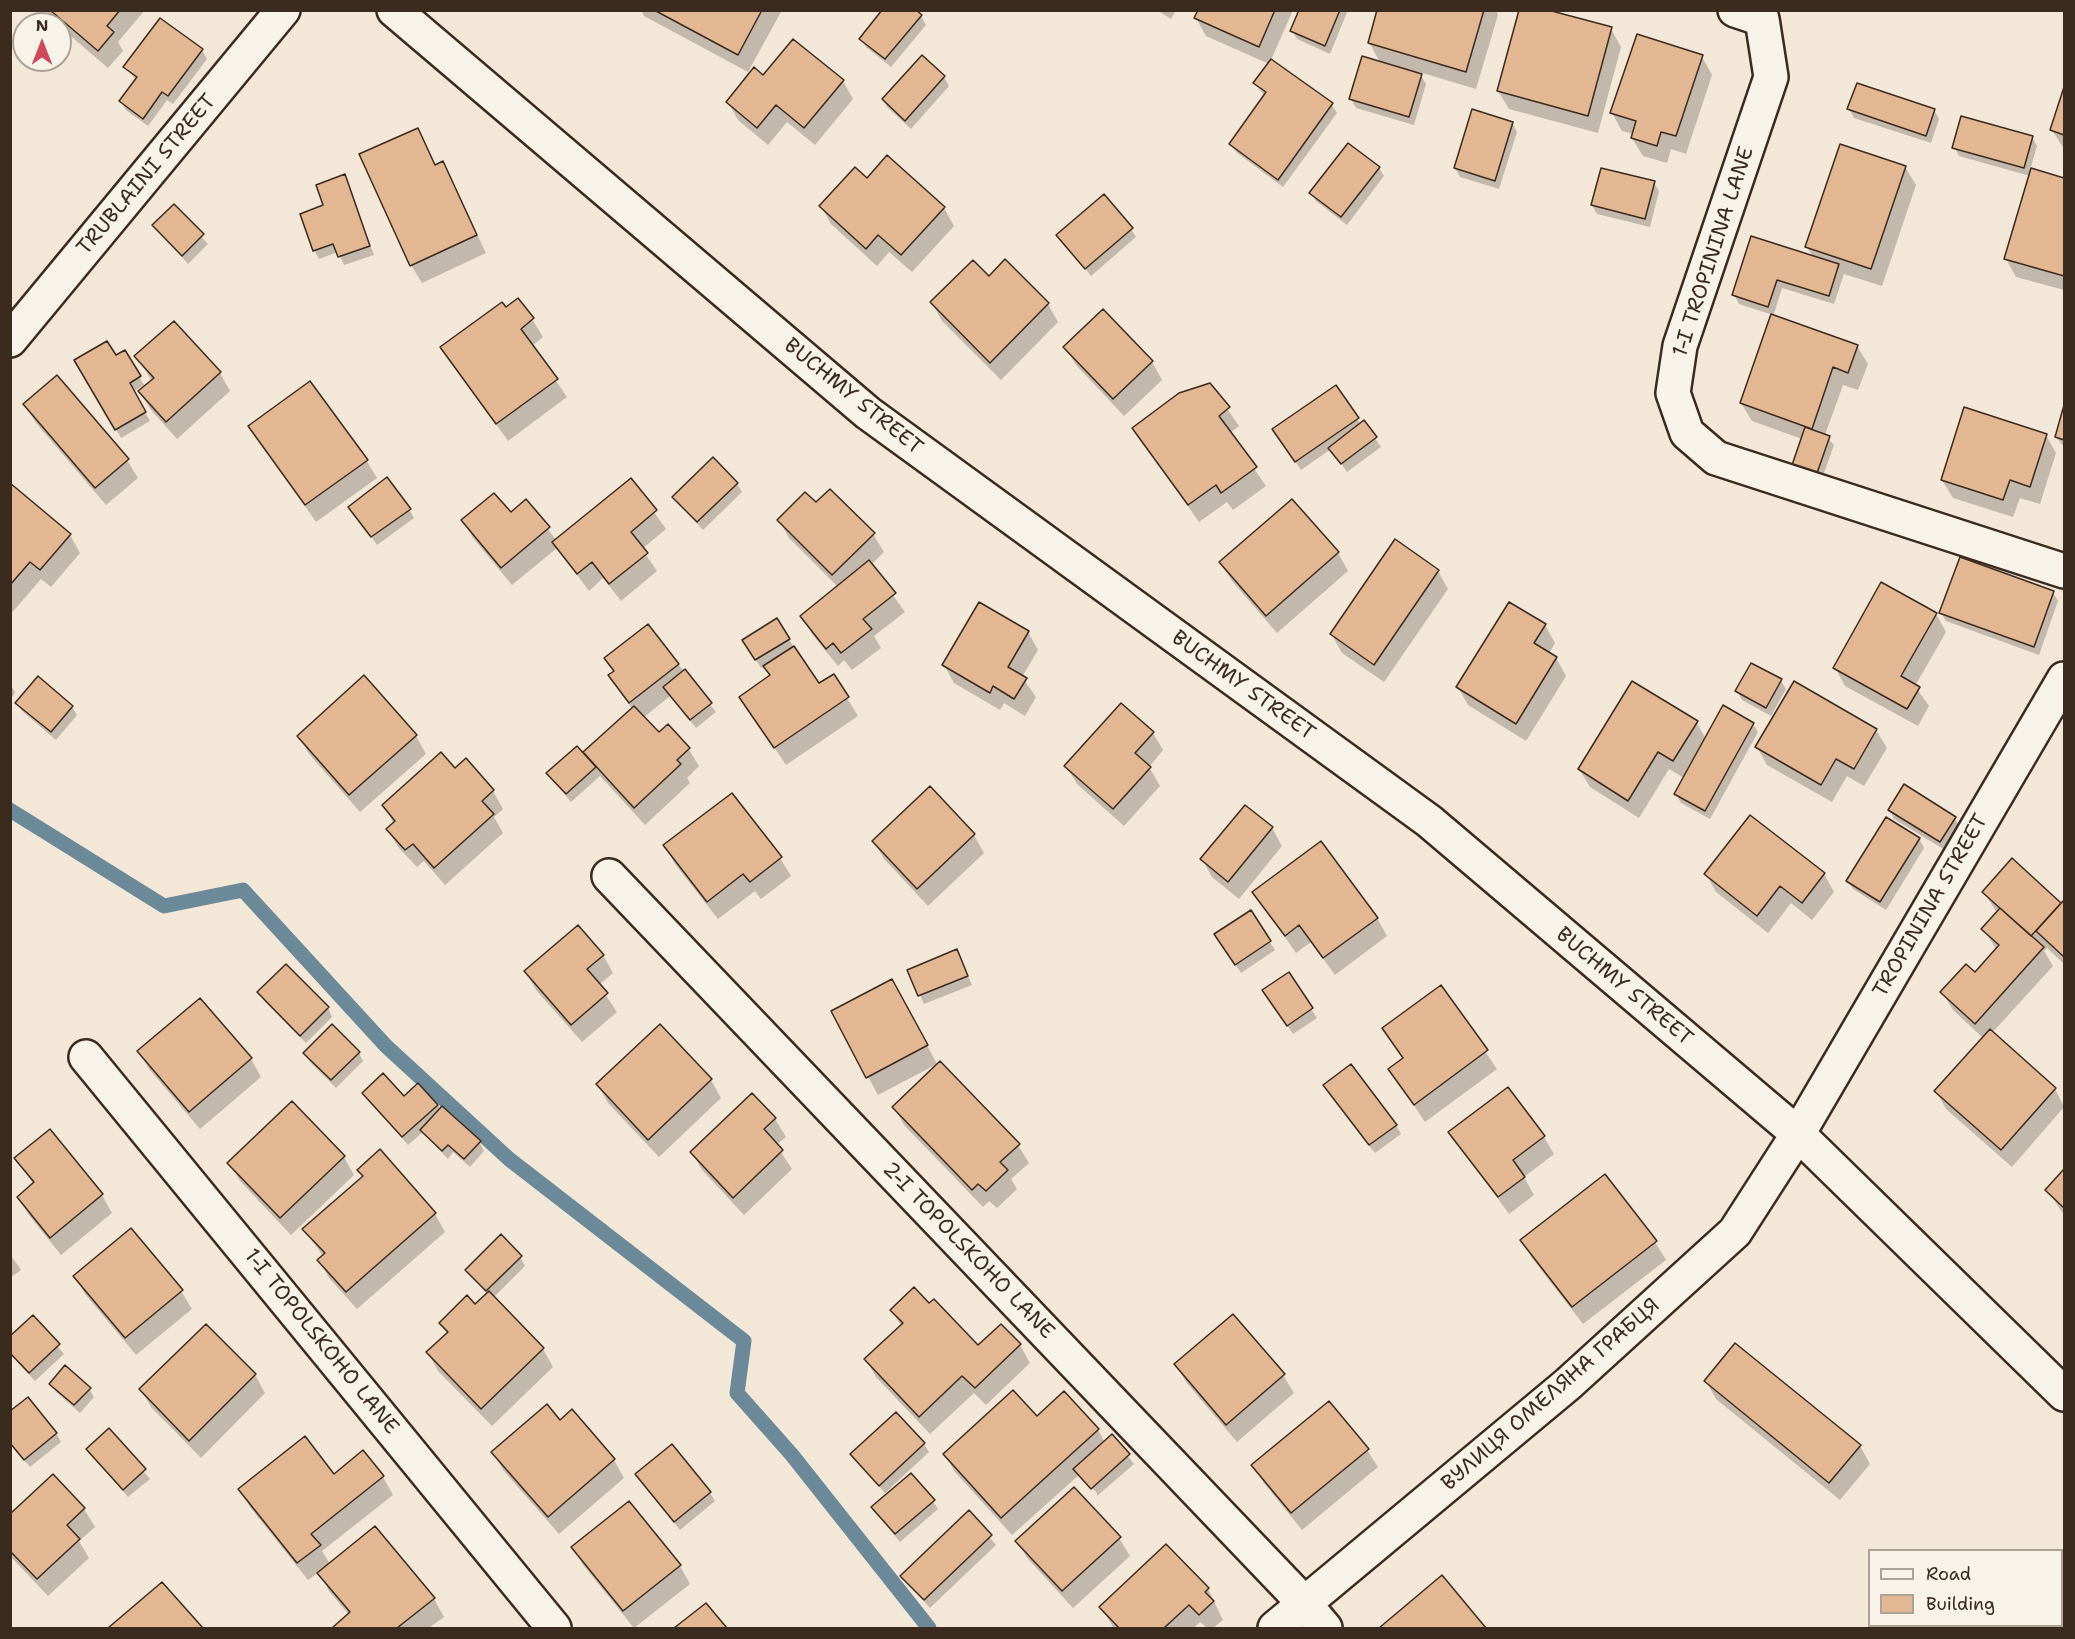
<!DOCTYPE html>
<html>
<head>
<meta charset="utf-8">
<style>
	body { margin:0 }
	#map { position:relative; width:2075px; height:1639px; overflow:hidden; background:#f3e7d7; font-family:"Shantell Sans",sans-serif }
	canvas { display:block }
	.frame { position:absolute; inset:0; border:12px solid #3b2a1e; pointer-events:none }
	.legend { position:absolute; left:1868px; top:1549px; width:195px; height:78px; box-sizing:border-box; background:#f7f3e8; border:2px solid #aca397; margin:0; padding:8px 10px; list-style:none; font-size:18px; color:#3b2a1e }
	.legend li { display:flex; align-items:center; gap:12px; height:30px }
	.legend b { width:30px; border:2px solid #aca397 }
	.north { position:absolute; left:12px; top:12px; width:60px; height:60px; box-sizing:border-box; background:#f7f3e8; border:2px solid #aca397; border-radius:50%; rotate:0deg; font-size:16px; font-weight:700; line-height:24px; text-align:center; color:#3b2a1e }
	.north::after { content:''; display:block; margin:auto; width:21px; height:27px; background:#d1495b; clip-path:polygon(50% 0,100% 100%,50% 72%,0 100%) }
</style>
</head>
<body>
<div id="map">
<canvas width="2075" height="1639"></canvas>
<div class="frame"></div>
<ul class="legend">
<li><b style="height:8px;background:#f7f3e8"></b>Road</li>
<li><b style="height:16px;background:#e2b792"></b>Building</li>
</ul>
<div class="north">N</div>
</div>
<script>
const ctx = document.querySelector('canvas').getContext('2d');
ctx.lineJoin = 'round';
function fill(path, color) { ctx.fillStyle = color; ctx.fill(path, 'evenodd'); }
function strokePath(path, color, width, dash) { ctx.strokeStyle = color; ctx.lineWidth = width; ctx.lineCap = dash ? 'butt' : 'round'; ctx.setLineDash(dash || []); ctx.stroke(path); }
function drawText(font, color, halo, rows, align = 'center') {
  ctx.font = font + ' "Shantell Sans",sans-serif'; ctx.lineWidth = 4.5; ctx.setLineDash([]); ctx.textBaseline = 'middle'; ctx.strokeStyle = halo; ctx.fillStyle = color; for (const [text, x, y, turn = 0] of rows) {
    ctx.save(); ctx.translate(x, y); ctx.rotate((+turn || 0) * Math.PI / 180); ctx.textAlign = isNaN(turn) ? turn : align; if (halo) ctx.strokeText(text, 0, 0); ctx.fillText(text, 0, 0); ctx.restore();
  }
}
fill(new Path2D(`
	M47 10H145L118 42 123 51 108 68 52 20Z
	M641 10H782L748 72 644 16Z
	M1157 10H1176L1171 19Z
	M1199 10H1293L1271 60 1332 105 1337 113 1283 187 1236 152 1231 144 1265 96 1255 84 1269 64 1206 36 1196 18Z
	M1300 10H1348L1330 54 1297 39 1292 30Z
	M1379 10H1496L1498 15 1476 89 1419 72 1426 84 1414 125 1356 108 1351 99 1381 64 1369 42Z
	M921 16 926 25 891 67 866 47 861 39Z
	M1611 29 1621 47 1598 133 1509 109 1498 91Z
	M202 50 207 59 173 104 167 100 148 126 126 110 121 101 136 80 125 67Z
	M1702 57 1712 75 1686 154 1671 149 1667 163 1643 156 1632 138 1634 134 1622 131 1612 113Z
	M764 77 843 81 853 99 815 145 787 122 768 145 738 120 728 102Z
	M944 77 949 86 911 129 888 108 883 100Z
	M2064 92V149L2052 130Z
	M1849 109 1934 110 1939 119 1931 143 1854 118Z
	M1512 123 1517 132 1499 189 1460 177 1455 168Z
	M417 129 436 166 442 163 452 181 486 253 422 283 411 265Z
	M2032 137 2037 146 2030 170 2064 179V290L2016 277 2006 259 2030 176 1959 156 1954 147Z
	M1905 167 1916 185 1882 286 1844 274 1834 304 1782 288 1773 317 1857 346 1868 364 1858 390 1843 385 1825 435 1834 445 1820 484 1802 439 1752 421 1741 403 1773 315 1739 304 1734 295 1813 257 1807 247Z
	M1379 168 1384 176 1347 225 1316 201 1311 193Z
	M344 176 374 255 344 265 338 252 319 259 314 250 325 206Z
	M867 180 944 208 954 226 912 272 889 252 877 266 831 224 821 206Z
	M1654 183 1659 191 1650 227 1597 214 1592 205Z
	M174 206 208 244 188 264 154 225Z
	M1131 229 1136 237 1091 276 1058 235Z
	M1005 261 1048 304 1058 322 1001 380 942 321 932 303 989 278Z
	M532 319 543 337 532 346 567 397 508 441 442 348Z
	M1065 347 1152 362 1162 380 1124 416 1076 365Z
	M125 352 144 385 133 392 150 421 121 438 76 361 115 357Z
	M136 356 220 373 230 391 177 439 151 410 140 392 152 381Z
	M1210 384 1239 426 1230 433 1266 486 1233 510 1227 502 1199 522 1134 429Z
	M25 405 127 460 138 478 106 505 36 423Z
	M2064 410V447L2056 437Z
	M1357 419 1361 425 1364 422 1381 447 1347 472 1331 449 1301 470 1279 438Z
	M250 426 366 460 377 478 316 522Z
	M2046 435 2056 453 2040 504 2020 498 2013 517 1953 498 1942 480Z
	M631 480 666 529 642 549 657 571 621 601 603 578 589 591 557 548 512 585 473 538 463 520 510 514 526 501 557 541Z
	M737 484 742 492 703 530 674 498Z
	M10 485 70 535 80 553 51 587 41 579 10 615Z
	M816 504 873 534 884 552 871 565 905 612 874 636 881 648 852 670 844 660 838 666 812 634 801 616 838 587 789 538 779 520Z
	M350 507 409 509 414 518 377 545Z
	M1338 553 1348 571 1277 633 1232 581 1221 563Z
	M1438 571 1448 589 1384 682 1342 653 1332 635Z
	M2053 592 2058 601 2039 655 1946 621 1941 613Z
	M1936 614 1946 632 1915 686 1929 706 1918 726 1845 686 1835 668Z
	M777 621 819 686 833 676 858 716 786 765 741 698 771 676 765 665 761 668 744 641Z
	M1545 625 1555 643 1549 654 1556 658 1566 676 1526 741 1468 705 1458 687Z
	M648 626 716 712 696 728 670 696 643 718 659 734 688 748 699 766 687 778 690 783 645 825 600 776 571 802 548 774 589 759 585 753 632 709 610 676 615 673 606 658Z
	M1028 632 1038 650 1022 677 1036 697 1025 716 1004 703 1000 710 954 683 944 665Z
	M1781 681 1786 689 1771 716 1742 700 1737 691Z
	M10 684 15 692 10 701Z
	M17 703 72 707 77 715 56 740 22 711Z
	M1696 722 1706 739 1753 724 1758 732 1710 819 1681 803 1676 794 1684 778 1669 769 1639 818 1590 787 1579 769Z
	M1876 730 1887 748 1864 786 1847 776 1832 802 1767 765 1757 747Z
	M1153 733 1163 750 1149 767 1160 786 1124 826 1077 784 1066 766Z
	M299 736H416L426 754 360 812 309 754Z
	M466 760 493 791 503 809 494 817 503 833 445 885 424 861 417 867 398 847 388 829 394 824 384 806 455 770Z
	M930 788 974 835 984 853 928 906 884 859 874 841Z
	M731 795 780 858 791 876 761 899 755 891 718 919 675 864 665 846Z
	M1890 810 1954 818 1959 826 1945 850 1894 819Z
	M1886 819 1919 839 1924 848 1886 910 1853 889 1848 881Z
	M1272 828 1282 846 1239 899 1212 877 1202 859Z
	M2012 860 2061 905 2064 902V964L2047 948 2044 951 2053 966 1992 1033 2055 1089 2064 1107 2012 1167 1946 1109 1936 1091 1983 1038 1953 1010 1942 992 1975 974 1997 950 1983 929 1997 913 1984 892Z
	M1706 874H1824L1834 892 1812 920 1791 903 1768 933 1716 892Z
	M1254 892 1377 918 1387 936 1335 975 1311 942 1296 953Z
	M1250 912 1275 950 1241 973 1221 943Z
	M957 951 972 985 924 1004 909 971Z
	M603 955 613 973 599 985 617 1012 582 1042 536 990 526 972Z
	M1288 974 1317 1018 1293 1034 1269 999Z
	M1441 987 1497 1069 1425 1122 1390 1070 1404 1060 1384 1029Z
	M259 992 328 1008 332 1017 306 1043 264 1001Z
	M902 998 937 1064 878 1095 833 1012Z
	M139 1051 251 1059 261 1077 200 1129 149 1069Z
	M305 1053H359L363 1061 336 1088 310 1062Z
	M711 1080 721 1098 659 1157 608 1103 598 1085Z
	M364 1093 437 1105 479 1142 484 1151 470 1167 453 1152 448 1159 423 1132 408 1145Z
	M1330 1094 1396 1125 1401 1134 1375 1153Z
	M752 1095 775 1119 786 1137 776 1145 792 1169 744 1215 702 1170 692 1152Z
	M894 1107 1018 1145 1029 1163 1011 1179 1017 1189 997 1208 989 1201 983 1207 904 1125Z
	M50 1131 102 1195 112 1213 61 1255 29 1215 19 1197 34 1185 16 1159Z
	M1450 1132 1544 1137 1554 1154 1524 1177 1534 1195 1509 1214Z
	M344 1157 354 1175 291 1235 240 1181 229 1163Z
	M359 1170 435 1214 445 1232 357 1309 329 1278 319 1260 323 1256 304 1229 363 1177Z
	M2064 1171V1215L2047 1190Z
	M1522 1240 1655 1242 1666 1260 1583 1324 1532 1258Z
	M10 1254 21 1270 10 1278Z
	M520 1257 525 1266 493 1298 543 1349 553 1367 492 1426 438 1371 428 1353 447 1334 441 1323 475 1306 487 1294 467 1270Z
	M75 1277 181 1291 192 1309 136 1355 85 1294Z
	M892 1310 978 1347 1020 1345 1030 1363 986 1405 974 1393 930 1434 876 1377 866 1359 901 1326Z
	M33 1317 64 1354 35 1381 10 1354V1338Z
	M1176 1364 1283 1375 1294 1393 1237 1442 1186 1382Z
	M255 1375 265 1393 201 1458 151 1407 141 1390Z
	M1706 1381 1860 1446 1870 1464 1840 1500 1716 1399Z
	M51 1384 89 1389 94 1397 80 1413 56 1392Z
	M1064 1393 1098 1430 1105 1443 1112 1436 1134 1464 1097 1496V1493L1079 1475 1012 1535 955 1472 945 1455 1036 1418Z
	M560 1422 614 1460 624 1478 559 1534 503 1470 493 1452Z
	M108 1430 150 1479 128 1497 88 1449Z
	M56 1433 61 1442 30 1467 10 1443Z
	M924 1444 929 1452 885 1493 852 1455Z
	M1367 1450 1378 1467 1302 1530 1264 1483 1253 1465Z
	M636 1475 710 1493 715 1501 680 1530Z
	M53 1476 84 1509 95 1527 79 1541 89 1558 48 1596 10 1556V1516Z
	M334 1476 383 1477 393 1495 322 1551 330 1564 434 1599 444 1617 429 1628H334L349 1615 329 1591 319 1572 308 1580 250 1507 240 1489Z
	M933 1501 938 1509 900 1542 873 1508Z
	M629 1503 680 1566 690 1584 634 1628 584 1566 573 1548Z
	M969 1513 996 1545 930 1608 902 1576Z
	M1119 1538 1130 1556 1073 1608 1028 1559 1017 1541Z
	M1442 1577 1485 1628H1381Z
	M162 1584 201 1628H110Z
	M1208 1589 1223 1620 1213 1628H1207L1200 1622 1194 1628H1114L1101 1608Z
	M706 1605 725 1628H676Z`), '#0003');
strokePath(new Path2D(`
	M10 810 164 906 243 890 386 1046 509 1159 744 1341 737 1393 792 1455 929 1628`), '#6b8999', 15);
const building = new Path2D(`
	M50 10H120L107 26 114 32 98 51Z
	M654 10H762L738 55Z
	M882 10H916L922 15 885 59 859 39Z
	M1198 10H1275L1259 47 1194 18Z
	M1299 10H1340L1325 46 1290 31Z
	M1377 10H1484L1466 72 1368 43Z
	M1519 10H1548L1612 27 1588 116 1497 91Z
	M160 18 203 49 168 96 162 92 143 119 119 101 137 77 123 67Z
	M1637 34 1703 55 1676 136 1661 132 1657 146 1631 138 1636 121 1610 113Z
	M793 39 844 80 804 128 776 105 757 128 726 102 754 67 763 75Z
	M922 55 945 76 905 121 882 99Z
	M1362 56 1422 74 1409 117 1349 99Z
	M1271 59 1333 103 1278 180 1229 144 1266 92 1253 83Z
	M1857 83 1935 109 1926 136 1847 109Z
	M2064 87V135L2050 130Z
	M1472 109 1513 122 1495 181 1454 168Z
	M1961 116 2033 136 2024 168 1952 148Z
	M418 128 435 165 443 161 477 235 410 266 359 154Z
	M1348 143 1380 167 1341 217 1309 193Z
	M1840 144 1906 166 1871 269 1805 247Z
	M887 155 945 207 901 255 878 235 866 249 819 206 855 167 867 178Z
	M1601 168 1655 181 1645 219 1591 205Z
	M2031 168 2064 178V276L2004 259Z
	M345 174 370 246 338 257 333 244 313 251 300 214 323 205 316 185Z
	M1104 194 1133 228 1085 269 1056 235Z
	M174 204 204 234 182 256 152 225Z
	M1751 236 1839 264 1829 296 1777 280 1768 307 1732 295Z
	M1005 259 1049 303 990 363 930 302 973 260 989 276Z
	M518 298 534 318 521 329 558 379 496 424 440 347 502 302 506 307Z
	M1103 309 1153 361 1113 399 1063 347Z
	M1771 314 1858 345 1848 373 1833 367 1812 429 1740 403Z
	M174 321 221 372 166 422 138 391 154 378 134 356Z
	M107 341 116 355 125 350 141 376 130 383 146 412 115 430 74 360Z
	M57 375 129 459 95 488 23 404Z
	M310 381 368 460 305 505 248 426Z
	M1210 383 1230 407 1219 416 1257 467 1221 493 1216 485 1188 505 1132 428 1179 393Z
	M1336 385 1359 418 1295 462 1272 429Z
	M2064 405V440L2055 437Z
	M1964 407 2047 434 2030 487 2010 480 2003 500 1941 480Z
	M1364 420 1377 437 1341 464 1328 448Z
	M1805 427 1830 436 1816 476 1791 468Z
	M713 457 738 483 697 522 672 497Z
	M387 477 411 509 371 537 348 507Z
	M631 478 657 510 631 532 648 553 609 584 592 562 577 574 552 542Z
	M10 483 71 534 40 570 30 562 10 585Z
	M830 489 875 533 832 575 777 520 805 492 816 502Z
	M494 493 511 512 526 499 550 527 501 568 461 520Z
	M1292 499 1339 552 1266 616 1219 562Z
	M1395 539 1439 570 1374 665 1330 634Z
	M1960 557 2054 591 2034 647 1939 613Z
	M869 560 896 593 863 619 872 629 841 653 833 643 826 649 800 616Z
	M1881 582 1937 613 1901 676 1920 687 1907 709 1833 668Z
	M979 602 1029 631 1008 667 1027 678 1014 699 993 686 990 693 942 665Z
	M1509 602 1546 624 1534 643 1557 657 1516 724 1456 687Z
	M777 618 790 639 755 660 742 640Z
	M648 624 679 664 629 703 608 675 614 671 604 658Z
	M794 646 819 683 834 674 849 697 774 748 739 697 770 675 763 666Z
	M1751 663 1782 679 1766 708 1735 691Z
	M685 669 712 703 690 720 663 687Z
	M364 675 417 735 349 795 297 736Z
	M38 676 73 706 51 732 15 703Z
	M1632 681 1698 721 1673 761 1658 752 1628 801 1578 769Z
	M1794 681 1877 729 1854 769 1836 759 1821 785 1755 747Z
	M1121 703 1154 732 1135 753 1151 767 1113 809 1064 766Z
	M1723 705 1754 723 1705 811 1674 794Z
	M634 706 659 732 668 724 690 748 677 760 681 764 634 808 583 752Z
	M577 746 596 767 566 794 546 773Z
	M441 752 455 768 466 758 494 790 482 801 494 814 434 868 413 844 405 850 386 829 395 821 382 805Z
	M1904 784 1956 817 1940 842 1888 810Z
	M930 786 975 834 917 889 872 841Z
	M732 793 782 857 750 882 743 874 707 902 663 845Z
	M1245 805 1273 827 1228 882 1200 859Z
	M1750 815 1825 873 1802 903 1780 886 1757 916 1704 874Z
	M1886 817 1920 838 1880 902 1846 881Z
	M1321 841 1378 918 1323 958 1299 925 1285 936 1252 892Z
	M2012 858 2061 903 2031 936 1982 892Z
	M2064 900V957L2036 931Z
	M2000 908 2044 947 1975 1024 1940 992 1966 964 1975 972 1999 945 1981 929Z
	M1251 910 1271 941 1235 965 1214 934Z
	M578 925 604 955 587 969 608 993 571 1025 524 971Z
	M957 949 968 976 918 996 907 970Z
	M286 964 329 1007 300 1036 257 992Z
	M1289 972 1313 1008 1287 1026 1262 990Z
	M892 979 928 1045 866 1078 831 1011Z
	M1441 985 1488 1050 1414 1105 1388 1069 1403 1058 1382 1028Z
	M200 998 252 1058 189 1112 137 1051Z
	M332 1024 360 1052 331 1080 303 1053Z
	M660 1024 712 1079 648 1140 596 1084Z
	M1990 1029 2056 1088 2001 1150 1934 1091Z
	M940 1061 1020 1144 1000 1162 1008 1170 986 1191 978 1184 972 1190 892 1107Z
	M1351 1064 1397 1125 1369 1145 1323 1085Z
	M383 1073 404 1096 418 1083 438 1105 402 1137 362 1093Z
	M1508 1087 1545 1136 1513 1160 1525 1177 1498 1197 1448 1132Z
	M752 1093 776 1118 764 1129 783 1150 733 1198 690 1152Z
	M292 1101 345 1156 280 1218 227 1163Z
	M442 1106 481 1141 464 1159 448 1145 442 1151 420 1130Z
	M50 1129 103 1194 50 1238 17 1197 34 1182 14 1158Z
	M380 1149 436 1213 346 1292 317 1260 325 1253 302 1229 363 1176 357 1170Z
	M2064 1169V1208L2045 1190Z
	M1605 1174 1657 1241 1572 1307 1520 1240Z
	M131 1228 183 1290 125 1338 73 1276Z
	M501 1234 522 1256 486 1291 465 1270Z
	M914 1287 929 1303 934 1299 978 1345 1001 1324 1021 1344 975 1388 962 1376 919 1417 864 1359 903 1323 890 1310Z
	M489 1291 544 1348 481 1409 426 1352 448 1332 439 1323 467 1295 475 1304Z
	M1233 1314 1285 1374 1226 1425 1174 1364Z
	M33 1315 60 1344 29 1373 10 1353V1336Z
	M206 1324 256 1374 189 1441 139 1389Z
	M1735 1343 1861 1445 1829 1483 1704 1381Z
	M65 1365 91 1388 74 1405 49 1384Z
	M1013 1390 1037 1416 1064 1391 1099 1429 1001 1518 943 1454Z
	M28 1397 57 1433 24 1460 10 1443V1411Z
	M1329 1401 1369 1449 1291 1513 1251 1465Z
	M547 1404 560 1420 572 1409 615 1459 548 1517 491 1452Z
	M896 1412 925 1443 879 1486 850 1454Z
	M109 1428 146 1469 123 1490 86 1449Z
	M1112 1434 1130 1454 1091 1489 1073 1469Z
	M305 1436 334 1474 363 1450 384 1476 311 1534 321 1545 297 1563 238 1489Z
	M672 1444 711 1492 674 1522 635 1474Z
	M911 1473 935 1500 895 1534 871 1507Z
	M53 1474 85 1508 67 1525 80 1539 37 1579 10 1551V1514Z
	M1074 1487 1121 1537 1062 1591 1015 1541Z
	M629 1501 681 1565 623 1611 571 1547Z
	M969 1510 992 1535 924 1600 900 1576Z
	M375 1526 435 1598 397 1628H332L350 1612 317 1573Z
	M1166 1544 1209 1588 1205 1592 1214 1601 1199 1615 1189 1605 1164 1628H1119L1099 1607Z
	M1442 1575 1486 1628H1379Z
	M162 1582 203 1628H108Z
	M706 1603 727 1628H674Z`);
fill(building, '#e2b792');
strokePath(building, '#3b2a1e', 1.5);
const minor = new Path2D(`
	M394 10 868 413 1429 821 1798 1134 2064 1394
	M1735 10 1762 19 1771 77 1680 346 1673 393 1687 433 1716 458 2064 571
	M10 340 283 10
	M609 876 1304 1603 1325 1628
	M86 1057 554 1628
	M1275 1628 1568 1384 1735 1232 1798 1134 2064 679`);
strokePath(minor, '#3b2a1e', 38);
strokePath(minor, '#f7f3e8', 33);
drawText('21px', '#3b2a1e', '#f7f3e8', [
	["TRUBLAINI STREET",147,175,-50],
	["1-I TROPININA LANE",1714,252,-72],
	["BUCHMY STREET",853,397,39],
	["BUCHMY STREET",1243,686,36],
	["TROPININA STREET",1931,906,-60],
	["BUCHMY STREET",1624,987,40],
	["2-I TOPOLSKOHO LANE",968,1251,46],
	["1-I TOPOLSKOHO LANE",321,1342,51],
	["ВУЛИЦЯ ОМЕЛЯНА ГРАБЦЯ",1551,1395,-41]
]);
</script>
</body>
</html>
